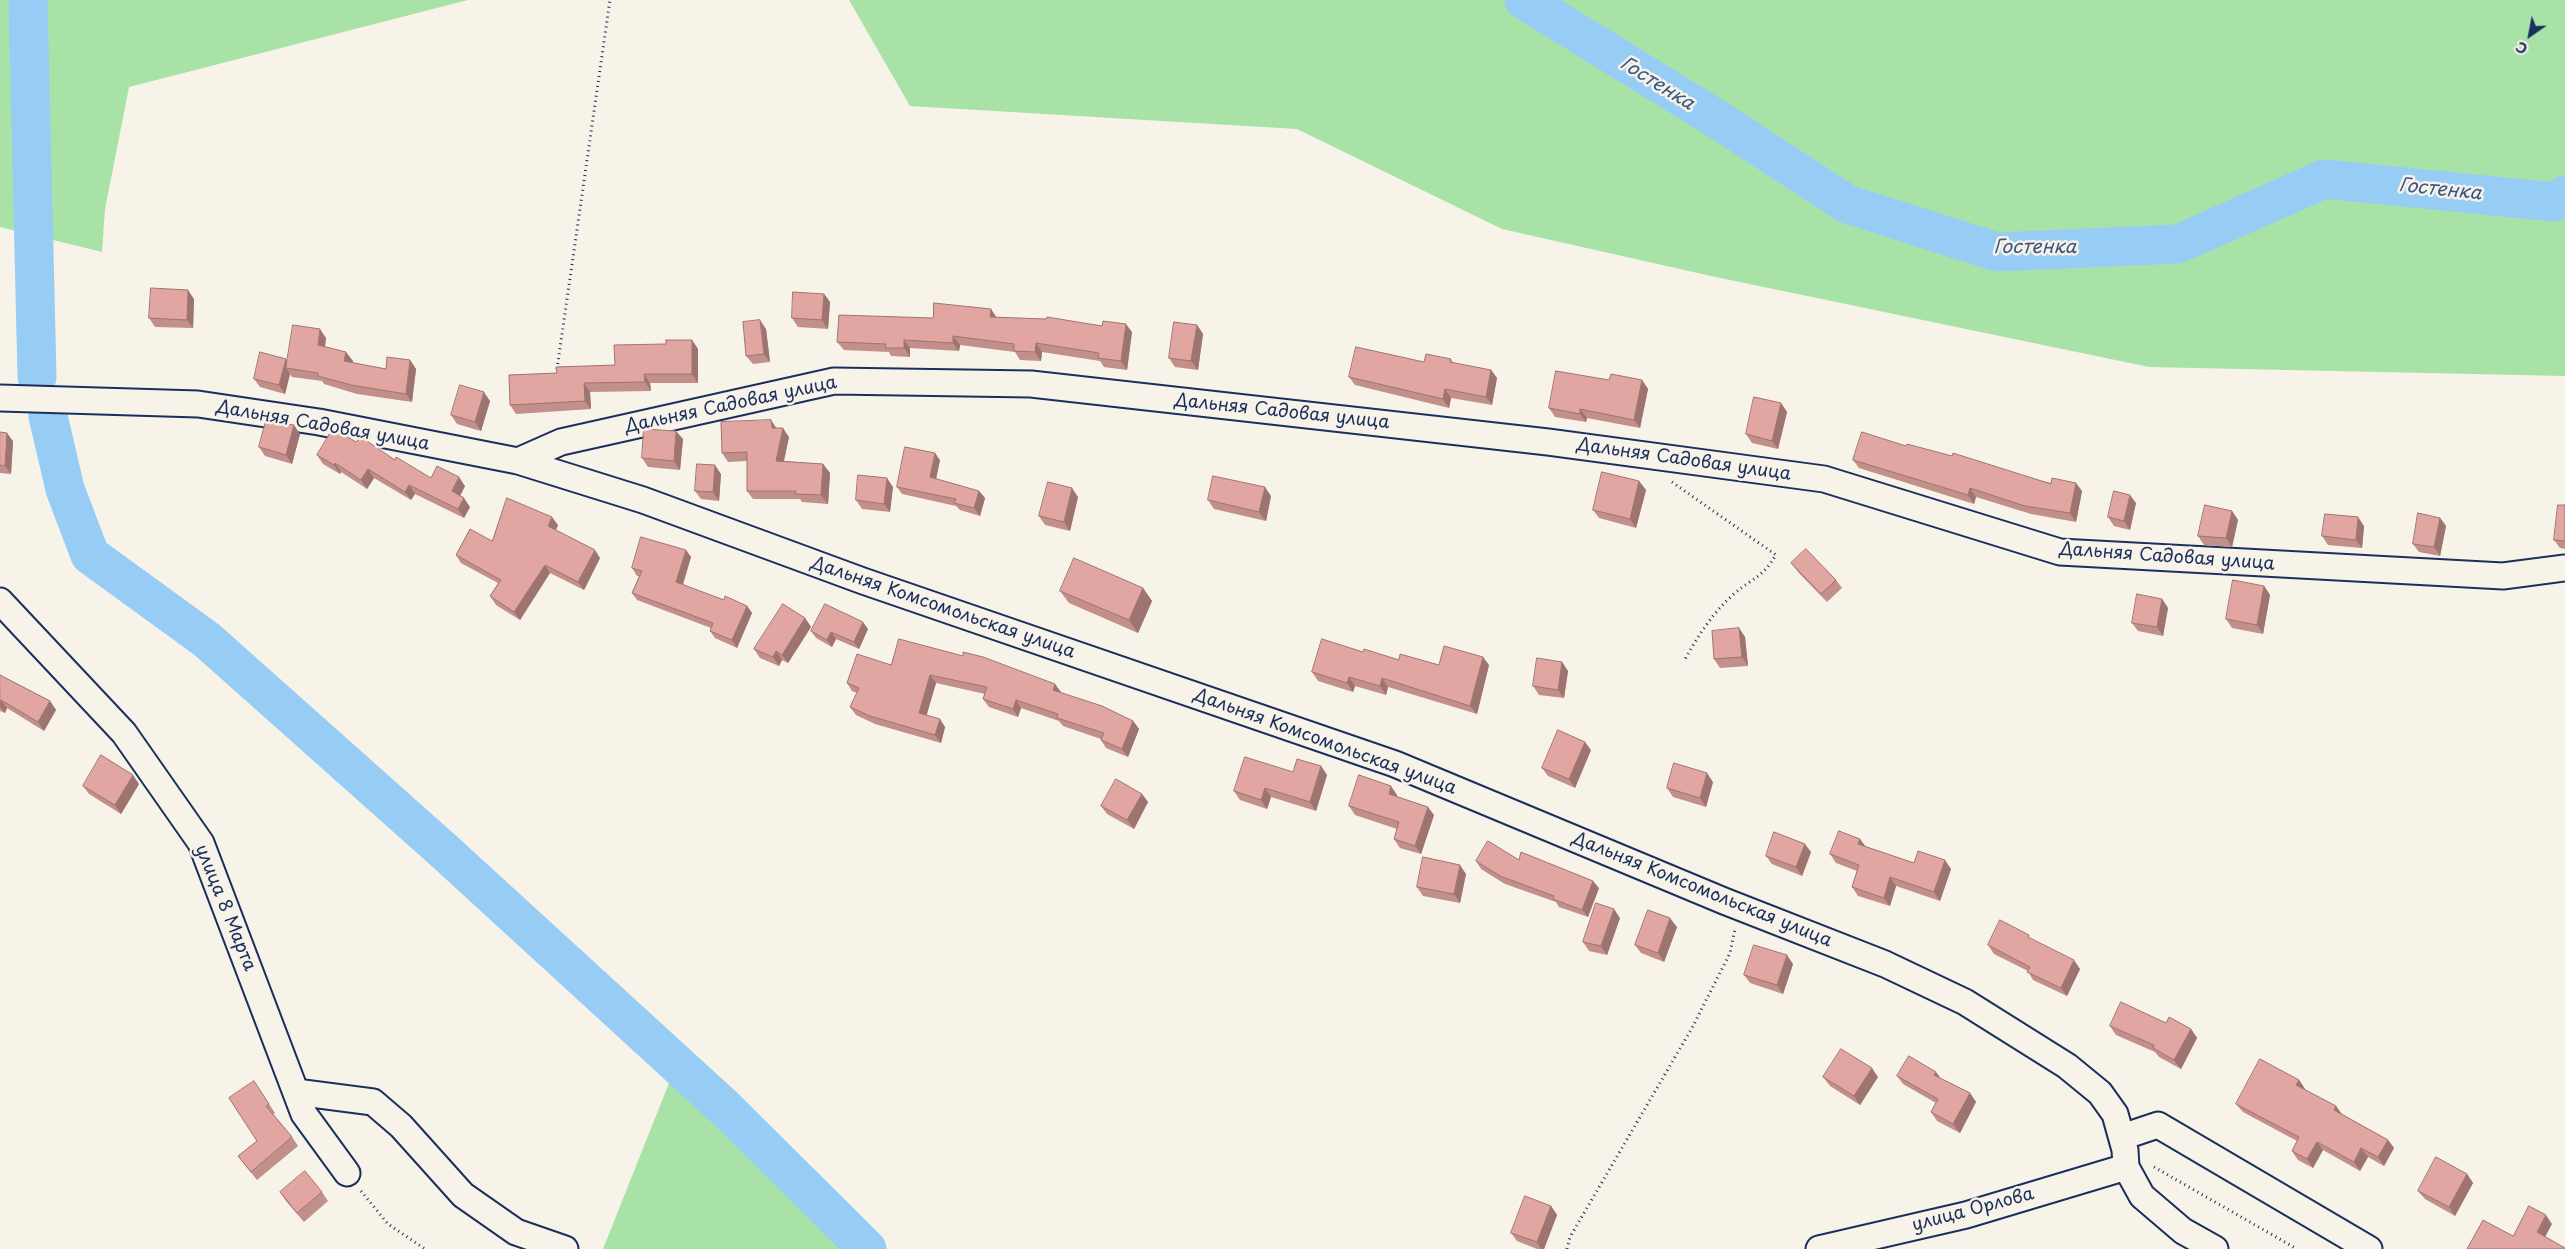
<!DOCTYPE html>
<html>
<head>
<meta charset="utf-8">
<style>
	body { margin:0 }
	#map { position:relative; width:2565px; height:1249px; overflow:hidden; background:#f7f3e8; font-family:"Playpen Sans",sans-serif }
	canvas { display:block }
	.north { position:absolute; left:2505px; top:10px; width:50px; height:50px; -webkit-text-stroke:4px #f7f3e8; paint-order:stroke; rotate:213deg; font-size:14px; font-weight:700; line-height:20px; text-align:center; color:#1b2f5e }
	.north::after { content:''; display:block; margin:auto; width:18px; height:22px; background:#1b2f5e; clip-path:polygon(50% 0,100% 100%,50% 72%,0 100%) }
</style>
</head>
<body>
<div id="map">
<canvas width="2565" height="1249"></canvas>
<div class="north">С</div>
</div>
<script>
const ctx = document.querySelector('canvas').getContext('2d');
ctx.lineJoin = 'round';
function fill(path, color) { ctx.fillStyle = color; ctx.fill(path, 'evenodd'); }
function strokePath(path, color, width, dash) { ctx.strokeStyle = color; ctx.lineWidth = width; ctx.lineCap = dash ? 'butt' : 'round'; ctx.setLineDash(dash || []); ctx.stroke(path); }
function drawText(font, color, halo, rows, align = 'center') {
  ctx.font = font + ' "Playpen Sans",sans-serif'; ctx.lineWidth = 5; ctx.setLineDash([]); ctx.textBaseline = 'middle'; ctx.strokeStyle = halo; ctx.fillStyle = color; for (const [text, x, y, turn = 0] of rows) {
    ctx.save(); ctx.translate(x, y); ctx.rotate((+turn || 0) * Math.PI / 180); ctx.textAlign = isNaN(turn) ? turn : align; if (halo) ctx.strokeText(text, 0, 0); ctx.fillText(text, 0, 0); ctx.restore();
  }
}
fill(new Path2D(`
	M0 0H468L129 87 105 209 102 252 0 227Z
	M849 0H2565V376L2149 367 1711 276 1502 229 1297 129 910 106Z
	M675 1068 858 1249H603Z`), '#a8e2a7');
strokePath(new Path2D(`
	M28 0 37 377
	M1524 0 1720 121 1847 204 1997 252 2178 244 2324 179 2554 202 2565 195
	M48 416 65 489 90 555 207 640 444 851 726 1109 867 1249`), '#97cdf5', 39);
const minor = new Path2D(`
	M0 398 198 404 319 422 518 461 643 500 863 581 1395 764 1724 901 1885 964 1965 1002 2067 1066 2100 1093 2115 1114 2125 1150 2126 1167 2142 1196 2183 1231 2215 1249
	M518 461 561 442 834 381 1031 384 1548 442 1824 479 2060 552 2503 576 2565 568
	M0 601 124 733 201 843 304 1114 347 1173
	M296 1092 373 1102 401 1126 463 1195 516 1232 565 1249
	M2122 1137 2158 1125 2369 1249
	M1819 1249 1966 1215 2126 1167`);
strokePath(minor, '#1b2f5e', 29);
strokePath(new Path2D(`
	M557 369 610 0
	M1672 482 1776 555C1762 578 1754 577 1735 593 1713 612 1698 636 1684 661
	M2154 1167 2297 1249
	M361 1191 388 1224 425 1249
	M1567 1249 1570 1237 1692 1028 1730 953 1735 929`), '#1b2f5e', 3, [1, 4]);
strokePath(minor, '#f7f3e8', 25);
fill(new Path2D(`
	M824 294 830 302 828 329 798 327 792 318Z
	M194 299 193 328 155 327 149 318Z
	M996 317 1132 332 1127 370 1104 367 1100 361 1042 352 1041 361 1020 360 1015 352 960 345 959 351 910 348V357L891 356 889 352 844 350 837 342 933 318Z
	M1197 325 1203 334 1198 370 1175 367 1169 358Z
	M766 329 770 362 753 364 746 356Z
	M326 338 325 347 353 361 352 363 386 369 410 360 416 369 412 402 357 394 324 384 322 381 292 377 290 374 285 394 260 387 254 379 287 361Z
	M692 340 698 349V383H650L651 391 590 392 591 409 516 414 510 405 557 373 615 365 666 344Z
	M1451 359 1453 363 1491 370 1497 378 1492 405 1451 398 1449 408 1355 385 1349 377 1424 362Z
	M1642 380 1648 389 1640 428 1587 418 1586 422 1555 417 1549 408Z
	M490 401 481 431 457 424 451 415Z
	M1781 403 1787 412 1778 449 1752 443 1746 434Z
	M777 428 789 437 784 461 823 464 830 473 828 504 802 502 800 499H753L747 491V461L728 462 722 453Z
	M0 432 13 441 11 474 0 473Z
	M300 434 292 464 265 456 259 447Z
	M683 439 680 470 648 467 642 458Z
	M356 442 395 460 431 478 465 486 460 496 470 507 464 518 415 494 411 500 374 478 367 489 341 472 340 474 323 464 317 455Z
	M1906 446 2082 491 2076 522 2031 514 1976 497 1974 504 1859 468 1853 460Z
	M940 460 936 479 979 491 985 498 980 516 960 510 956 506 902 494 897 487Z
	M721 474 719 501 701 499 695 491Z
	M1639 481 1646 490 1636 528 1599 518 1593 510Z
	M893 487 890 512 862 509 856 500Z
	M1271 496 1266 521 1214 509 1208 500Z
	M1078 497 1070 531 1045 525 1039 516Z
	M2136 503 2130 530 2114 526 2108 517Z
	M2565 505V549L2560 548 2554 540Z
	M2232 511 2238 520 2232 547 2204 545 2198 536Z
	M2440 518 2446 526 2440 556 2419 552 2413 544Z
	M558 525 556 530 600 558 584 590 550 573 520 620 496 605 490 596 498 583 461 563 456 555 492 541Z
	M2364 526 2362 548 2328 545 2322 536Z
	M686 550 691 557 683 585 724 600 747 606 752 613 737 648 715 638 710 631 711 628 637 600 632 593 639 576H637L632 568Z
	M1791 563 1836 580 1842 588 1827 602 1798 572Z
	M2264 586 2270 595 2263 634 2232 628 2226 619Z
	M1143 588 1152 601 1138 633 1069 603 1060 591Z
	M2162 599 2168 608 2163 636 2138 631 2132 623Z
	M805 618 811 627 788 663 782 660 779 666 760 658 754 649Z
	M1739 628 1745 637 1748 666 1720 668 1714 659Z
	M868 629 859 649 836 639 832 647 816 638 811 631Z
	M1363 652 1399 660 1439 665H1489L1477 714 1388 687 1386 695 1355 686 1353 692 1318 681 1312 672Z
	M1562 662 1568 671 1564 698 1539 695 1533 686Z
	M891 665 1061 692V693L1133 721 1139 729 1128 757 1106 748 1101 740V739L1063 726 1059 721 1021 708 1018 717 989 707 983 699 985 694 936 683 926 715 945 727 941 743 875 724 856 715 850 707 857 693 852 691 847 683Z
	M0 675 50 701 56 710 44 731 7 708 5 713 0 711Z
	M1591 750 1575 788 1548 776 1542 768Z
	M1321 766 1327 775 1316 811 1271 797 1267 809 1240 800 1234 791 1293 772Z
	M1713 782 1706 807 1673 797 1667 788Z
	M139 784 121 814 89 794 83 786Z
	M1142 794 1148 802 1134 829 1107 814 1101 806Z
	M1397 795V797L1434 815 1421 854 1400 848 1394 839 1397 829 1355 815 1349 806Z
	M1866 847 1914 863 1951 869 1940 901 1896 886 1890 906 1858 896 1852 887 1857 871 1836 863 1830 854Z
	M1811 852 1802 876 1772 864 1766 856Z
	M1519 860 1599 888 1588 917 1559 907 1556 902 1505 884 1481 869 1476 861Z
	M1466 874 1460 903 1423 896 1417 887Z
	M1620 918 1607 955 1589 951 1583 942Z
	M1677 927 1664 962 1641 953 1635 945Z
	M2033 940 2080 969 2067 996 2033 980 2028 971 1994 954 1988 945Z
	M1793 964 1783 994 1750 983 1744 975Z
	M2166 1023 2191 1029 2197 1038 2181 1069 2159 1057 2155 1052 2116 1035 2110 1026Z
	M1897 1076 1940 1078 1970 1093 1976 1102 1960 1133 1937 1121 1931 1112 1936 1103 1903 1084Z
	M1823 1077H1878L1860 1105 1830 1086Z
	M2299 1080 2305 1089H2304L2336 1106 2342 1114 2388 1140 2394 1148 2384 1166 2368 1157 2360 1171 2323 1150 2313 1168 2298 1160 2292 1151 2297 1141 2243 1112 2236 1104Z
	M254 1081 275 1113 273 1114 292 1137 298 1146 257 1180 238 1156 257 1141Z
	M2467 1174 2473 1183 2455 1216 2425 1199 2418 1191Z
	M280 1192H322L328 1201 304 1222 286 1201Z
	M1551 1206 1557 1215 1544 1249H1537L1517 1241 1511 1233Z`), '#c28f8a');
fill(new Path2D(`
	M188 290 194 299 193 328 187 320Z
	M824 294 830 302 828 329 822 320Z
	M991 309 997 318 990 317Z
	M760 320 766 329 770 362 764 354Z
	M1126 324 1132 332 1127 370 1121 361Z
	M1197 325 1203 334 1198 370 1191 361Z
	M320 329 326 338 324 354 318 345Z
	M953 336 960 345 959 351 953 343Z
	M692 340 698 349V383L692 374Z
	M904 340 910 348V357L904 348Z
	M1036 343 1042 352 1041 361 1035 352Z
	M346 352 353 361 350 370 344 361Z
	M286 359 292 368H286L290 374 285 394 279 385Z
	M410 360 416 369 412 402 406 394Z
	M1491 370 1497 378 1492 405 1486 397Z
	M644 374 650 383 651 391 645 382Z
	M1642 380 1648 389 1640 428 1634 420Z
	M584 383 590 392 591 409 585 401Z
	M1445 389 1451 398 1449 408 1443 399Z
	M484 392 490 401 481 431 475 422Z
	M1781 403 1787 412 1778 449 1772 441Z
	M1580 409 1587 418 1586 422 1580 414Z
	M771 420 777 429 772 428Z
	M294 425 300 434 292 464 286 455Z
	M783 428 789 437 782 469 776 461Z
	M676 431 683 439 680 470 674 461Z
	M7 433 13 441 11 474 5 466Z
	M935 453 940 460 935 484 930 477Z
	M335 463 341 472 340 474 334 465Z
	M823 464 830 473 828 504 821 495Z
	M715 465 721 474 719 501 713 492Z
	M368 469 374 478 367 489 361 480Z
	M459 477 465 486 458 500 452 491Z
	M887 478 893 487 890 512 884 504Z
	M1639 481 1646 490 1636 528 1630 519Z
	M2076 483 2082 491 2076 522 2070 513Z
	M409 485 415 494 411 500 405 492Z
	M1265 487 1271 496 1266 521 1259 512Z
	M1072 488 1078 497 1070 531 1064 522Z
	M1970 488 1976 497 1974 504 1968 495Z
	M979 491 985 498 980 516 974 508Z
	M2130 495 2136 503 2130 530 2124 521Z
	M464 498 470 507 464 518 458 509Z
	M2232 511 2238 520 2232 547 2226 538Z
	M552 517 558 525 554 534 548 526Z
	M2358 517 2364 526 2362 548 2356 540Z
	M2440 518 2446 526 2440 556 2434 547Z
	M595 550 600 558 584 590 578 582Z
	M686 550 691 557 681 590 676 582Z
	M545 565 550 573 520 620 514 612Z
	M2264 586 2270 595 2263 634 2257 625Z
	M1143 588 1152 601 1138 633 1129 620Z
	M2162 599 2168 608 2163 636 2157 627Z
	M747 606 752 613 737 648 732 640Z
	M805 618 811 627 788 663 782 655Z
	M863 622 868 629 859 649 854 642Z
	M1739 628 1745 637 1748 666 1742 657Z
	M831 632 836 639 832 647 827 640Z
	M776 651 782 660 779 666 773 657Z
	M1483 657 1489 665 1477 714 1470 706Z
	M1562 662 1568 671 1564 698 1558 690Z
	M930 675 936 683 925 721 919 713Z
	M1349 677 1355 686 1353 692 1347 683Z
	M1382 678 1388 687 1386 695 1380 686Z
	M1055 684 1061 692 1059 698 1053 690Z
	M1 700 7 708 5 713 0 707V702Z
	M1016 700 1021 708 1018 717 1013 709Z
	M50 701 56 710 44 731 38 722Z
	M940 719 945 727 941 743 935 735Z
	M1133 721 1139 729 1128 757 1122 749Z
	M1585 742 1591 750 1575 788 1569 779Z
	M1321 766 1327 775 1316 811 1310 802Z
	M1707 773 1713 782 1706 807 1700 798Z
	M133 775 139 784 121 814 115 805Z
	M1391 786 1397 795 1395 803 1389 794Z
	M1265 788 1271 797 1267 809 1261 800Z
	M1142 794 1148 802 1134 829 1127 820Z
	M1428 807 1434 815 1421 854 1415 846Z
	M1860 839 1866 847 1858 844Z
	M1805 844 1811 852 1802 876 1796 867Z
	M1945 860 1951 869 1940 901 1934 892Z
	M1460 865 1466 874 1460 903 1454 894Z
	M1890 877 1896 886 1890 906 1884 898Z
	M1593 881 1599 888 1588 917 1582 910Z
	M1614 909 1620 918 1607 955 1601 946Z
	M1670 918 1677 927 1664 962 1658 953Z
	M1787 955 1793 964 1783 994 1777 985Z
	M2074 960 2080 969 2067 996 2061 988Z
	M2191 1029 2197 1038 2181 1069 2174 1060Z
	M1872 1068 1878 1077 1860 1105 1854 1096Z
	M1936 1072 1942 1080 1934 1075Z
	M2299 1080 2305 1089 2302 1093 2296 1085Z
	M1970 1093 1976 1102 1960 1133 1953 1124Z
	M2336 1106 2342 1115 2334 1110Z
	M2388 1140 2394 1148 2384 1166 2378 1157Z
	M2317 1142 2323 1150 2313 1168 2307 1159Z
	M2361 1148 2368 1157 2360 1171 2354 1162Z
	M2467 1174 2473 1183 2455 1216 2449 1207Z
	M1551 1206 1557 1215 1544 1249H1541L1537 1242Z
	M2546 1215 2552 1224 2543 1241 2537 1232Z`), '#9e7471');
const building = new Path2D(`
	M151 288 188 290 187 320 149 318Z
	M793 292 824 294 822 320 792 318Z
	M934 303 991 309 990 317 1046 319 1047 317 1102 326 1103 321 1126 324 1121 361 1098 358 1099 353 1036 343 1035 352 1014 351V344L953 336V343L904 340V348H885L886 344 837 342 839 315 933 318Z
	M760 320 764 354 746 356 743 322Z
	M1174 322 1197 325 1191 361 1169 358Z
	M293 325 320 329 318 345 346 352 344 361 386 369 387 357 410 360 406 394 351 385 318 376V373L286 368Z
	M666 340H692V374H644L645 382 584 383 585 401 510 405 509 375 557 373 556 367 615 365 614 345 666 344Z
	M1356 347 1424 362 1426 354 1451 359 1450 362 1491 370 1486 397 1445 389 1443 399 1349 377Z
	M260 352 286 359 279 385 254 379Z
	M1556 371 1609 380 1611 374 1642 380 1634 420 1580 409V414L1549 408Z
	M460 385 484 392 475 422 451 415Z
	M1754 397 1781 403 1772 441 1746 434Z
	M771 420 772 428H783L776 461 823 464 821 495 795 494 796 491H747V452L722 453 721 422Z
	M266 421 294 425 286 455 259 447Z
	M644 429 676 431 674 461 642 458Z
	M0 432 7 433 5 466 0 465Z
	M331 432 343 434 356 442 361 437 395 460 396 457 431 478 437 466 459 477 452 491 464 498 458 509 409 485 405 492 368 469 361 480 335 463 334 465 317 455Z
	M1862 432 1906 446 1907 444 1952 456 1953 453 2051 484 2052 478 2076 483 2070 513 2025 506 1970 488 1968 495 1853 460Z
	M905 447 935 453 930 477 979 491 974 508 954 503 956 499 897 487Z
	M697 464 715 465 713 492 695 491Z
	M1602 472 1639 481 1630 519 1593 510Z
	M858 475 887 478 884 504 856 500Z
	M1213 476 1265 487 1259 512 1208 500Z
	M1048 482 1072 488 1064 522 1039 516Z
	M2114 491 2130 495 2124 521 2108 517Z
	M507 498 552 517 548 526 595 550 578 582 545 565 514 612 490 596 501 580 456 555 470 529 492 541Z
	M2205 505 2232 511 2226 538 2198 536Z
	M2558 505H2565V541L2554 540Z
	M2418 513 2440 518 2434 547 2413 544Z
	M2325 514 2358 517 2356 540 2322 536Z
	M641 537 686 550 676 582 724 600 725 596 747 606 732 640 710 631 713 623 632 593 642 571 632 568Z
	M1806 549 1836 580 1821 594 1791 563Z
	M1074 558 1143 588 1129 620 1060 591Z
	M2233 580 2264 586 2257 625 2226 619Z
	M2137 594 2162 599 2157 627 2132 623Z
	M783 604 805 618 782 655 776 651 773 657 754 649Z
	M825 604 863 622 854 642 831 632 827 640 811 631Z
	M1739 628 1742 657 1714 659 1712 631Z
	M899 639 963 656V652L983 657 1055 684 1053 690 1102 706 1133 721 1122 749 1101 740 1104 733 1057 718 1058 714 1016 700 1013 709 983 699 987 687 930 675 919 713 940 719 935 735 870 716 850 707 859 688 847 683 857 654 891 665Z
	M1322 639 1363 652 1364 649 1399 660 1400 654 1439 665 1444 646 1483 657 1470 706 1382 678 1380 686 1349 677 1347 683 1312 672Z
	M1537 658 1562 662 1558 690 1533 686Z
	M0 675 50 701 38 722 1 700 0 702Z
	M1558 730 1585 742 1569 779 1542 768Z
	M101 755 133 775 115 805 83 786Z
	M1245 757 1293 772 1297 759 1321 766 1310 802 1265 788 1261 800 1234 791Z
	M1674 763 1707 773 1700 798 1667 788Z
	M1359 775 1391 786 1389 794 1428 807 1415 846 1394 839 1399 822 1349 806Z
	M1116 779 1142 794 1127 820 1101 806Z
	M1839 831 1860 839 1858 844 1914 863 1918 851 1945 860 1934 892 1890 877 1884 898 1852 887 1859 865 1830 854Z
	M1774 832 1805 844 1796 867 1766 856Z
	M1488 841 1519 860 1521 852 1593 881 1582 910 1553 899 1554 896 1500 876 1476 861Z
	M1423 857 1460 865 1454 894 1417 887Z
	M1596 903 1614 909 1601 946 1583 942Z
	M1648 910 1670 918 1658 953 1635 945Z
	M2000 920 2029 935 2028 937 2074 960 2061 988 2027 972 2030 967 1988 945Z
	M1754 945 1787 955 1777 985 1744 975Z
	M2121 1002 2166 1023 2169 1017 2191 1029 2174 1060 2153 1048 2154 1045 2110 1026Z
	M1841 1049 1872 1068 1854 1096 1823 1077Z
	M1909 1056 1936 1072 1934 1075 1970 1093 1953 1124 1931 1112 1938 1099 1897 1076Z
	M2260 1059 2299 1080 2296 1085 2336 1106 2334 1110 2388 1140 2378 1157 2361 1148 2354 1162 2317 1142 2307 1159 2292 1151 2299 1137 2236 1104Z
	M254 1081 269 1104 266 1106 292 1137 251 1172 238 1156 257 1141 229 1098Z
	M2436 1157 2467 1174 2449 1207 2418 1191Z
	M305 1171 322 1192 297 1213 280 1192Z
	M1525 1196 1551 1206 1537 1242 1511 1233Z
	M2529 1206 2546 1215 2537 1232 2565 1248V1249H2467L2483 1220 2513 1236Z`);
fill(building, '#e1a6a1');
strokePath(building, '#9e7471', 1);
drawText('18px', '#1b2f5e', '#f7f3e8', [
	["Дальняя Садовая улица",731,405,-12],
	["Дальняя Садовая улица",1282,412,6],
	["Дальняя Садовая улица",323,426,10],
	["Дальняя Садовая улица",1684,460,8],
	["Дальняя Садовая улица",2167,557,4],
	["Дальняя Комсомольская улица",943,608,19],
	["Дальняя Комсомольская улица",1325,742,20],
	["Дальняя Комсомольская улица",1702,890,22],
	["улица 8 Марта",225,908,68],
	["улица Орлова",1973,1210,-15]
]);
drawText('italic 19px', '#3a5684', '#f7f3e8', [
	["Гостенка",1657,84,32],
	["Гостенка",2440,190,6],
	["Гостенка",2035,248]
]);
</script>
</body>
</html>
